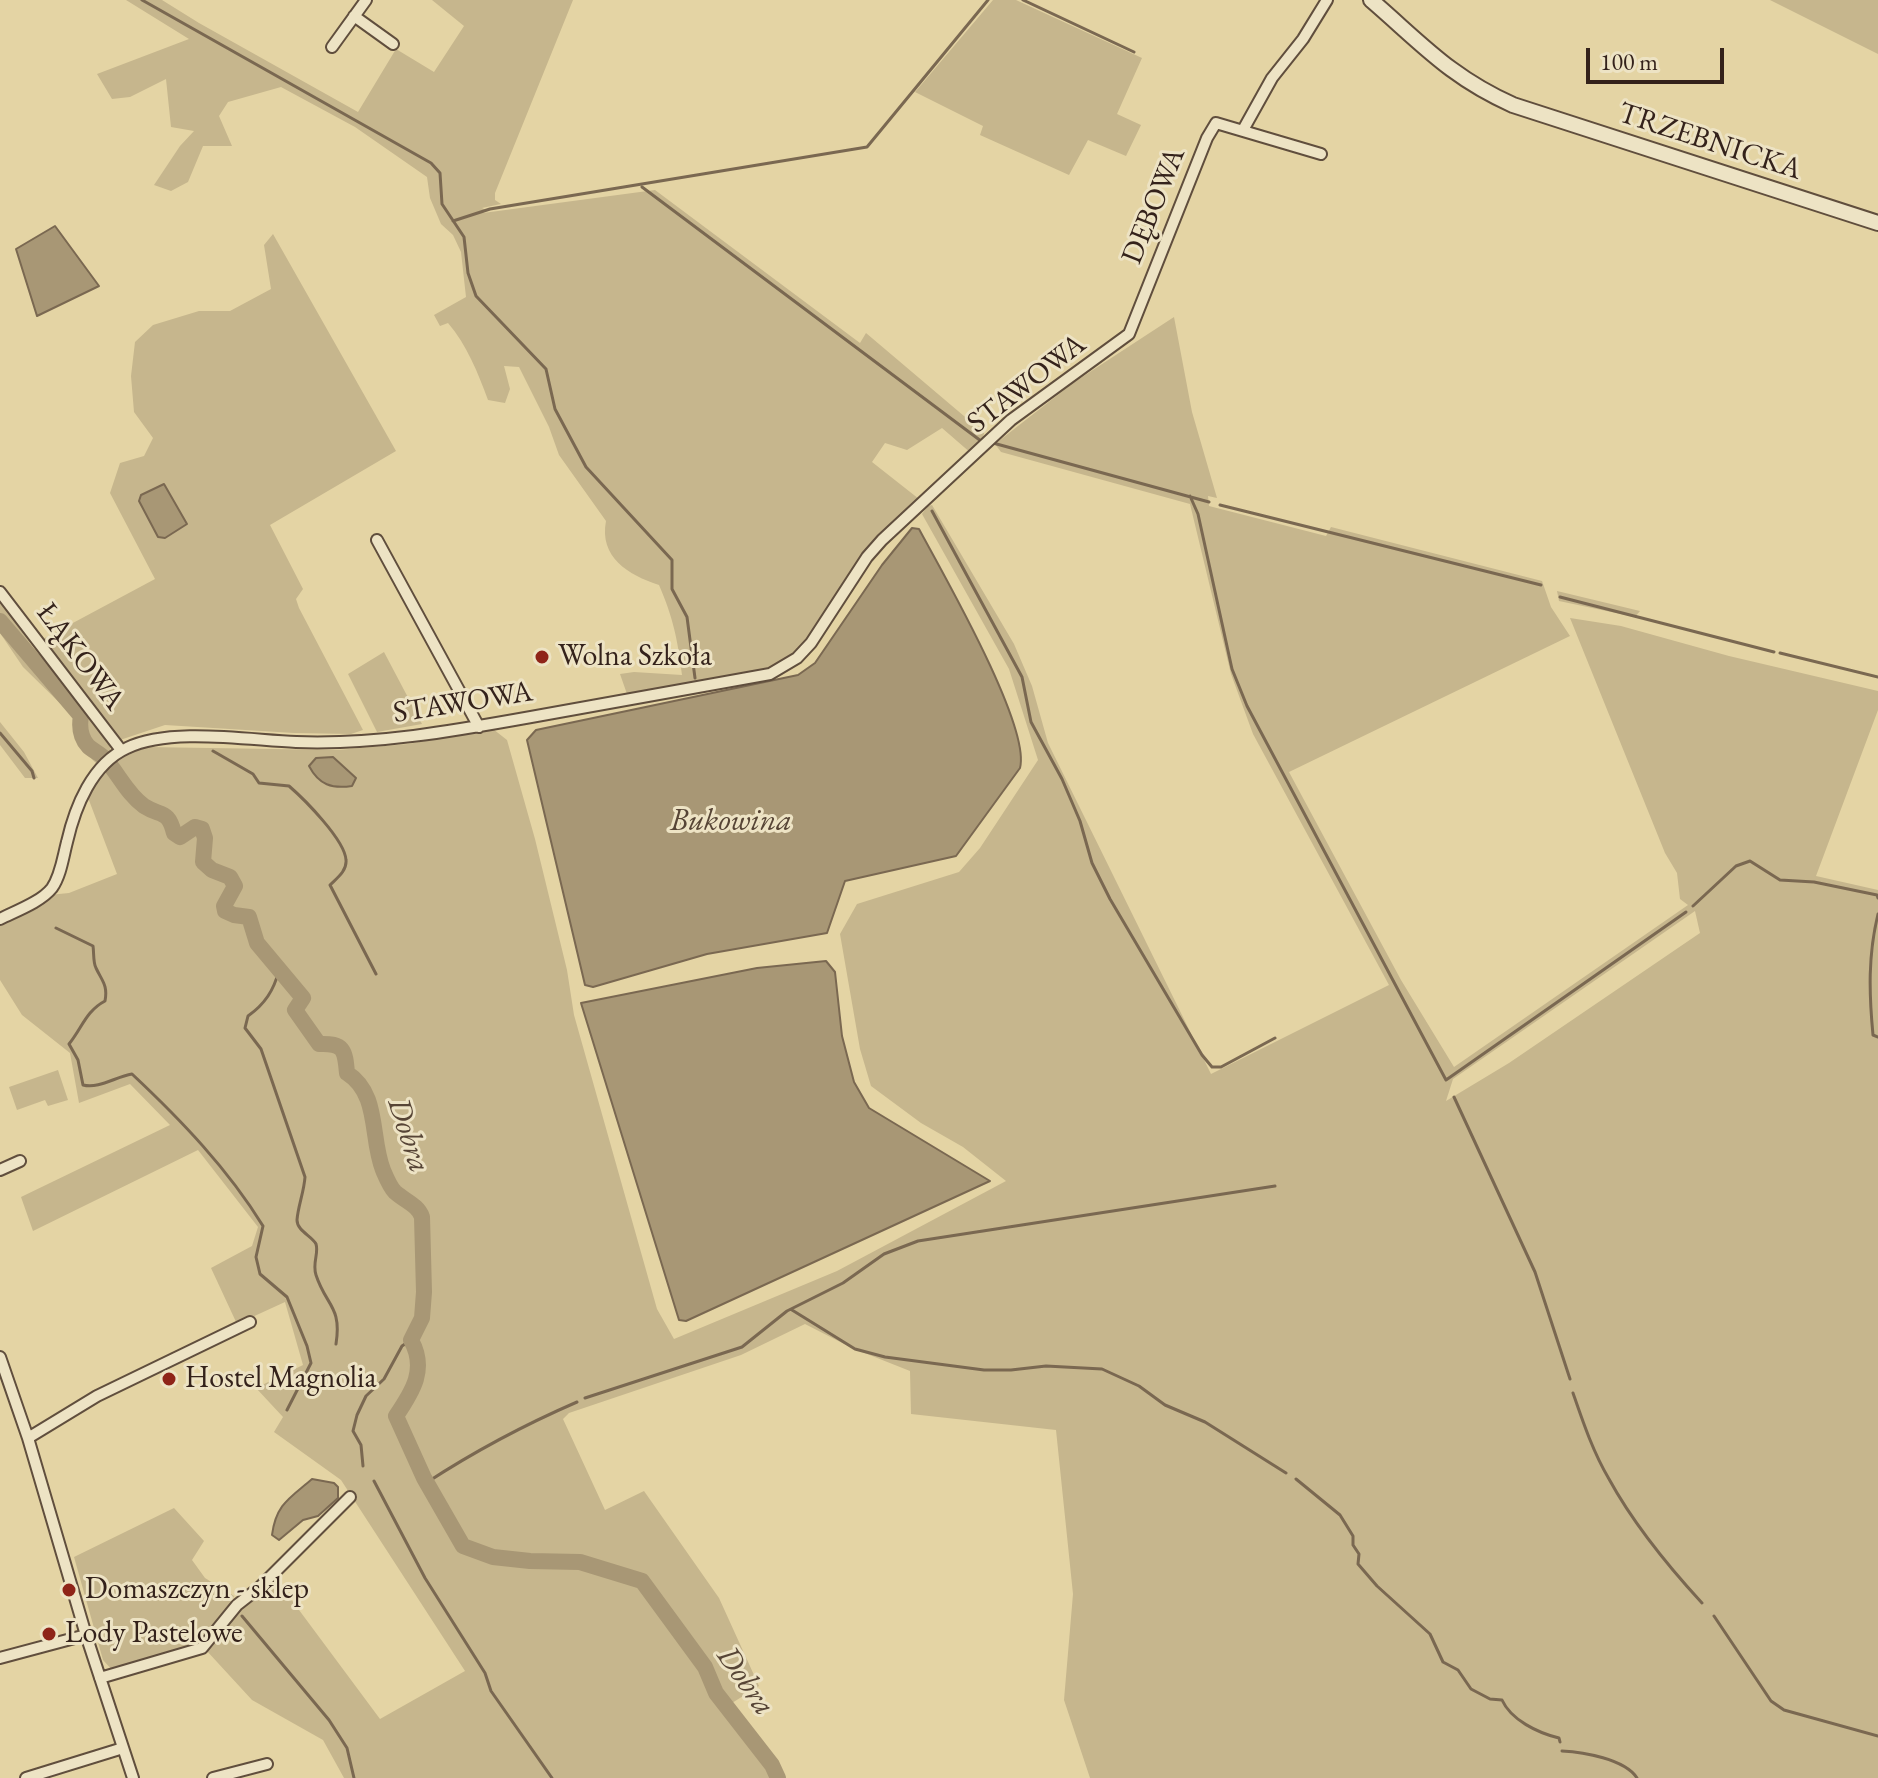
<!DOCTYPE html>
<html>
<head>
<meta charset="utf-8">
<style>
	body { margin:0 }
	#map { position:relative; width:1878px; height:1778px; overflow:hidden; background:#e4d4a4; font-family:"EB Garamond",serif }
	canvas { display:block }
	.scale { position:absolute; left:1586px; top:48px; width:138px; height:36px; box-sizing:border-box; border:4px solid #34221b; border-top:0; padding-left:10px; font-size:24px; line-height:28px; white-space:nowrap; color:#34221b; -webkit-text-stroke:6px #ede3c4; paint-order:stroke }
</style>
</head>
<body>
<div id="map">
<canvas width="1878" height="1778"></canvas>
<div class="scale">100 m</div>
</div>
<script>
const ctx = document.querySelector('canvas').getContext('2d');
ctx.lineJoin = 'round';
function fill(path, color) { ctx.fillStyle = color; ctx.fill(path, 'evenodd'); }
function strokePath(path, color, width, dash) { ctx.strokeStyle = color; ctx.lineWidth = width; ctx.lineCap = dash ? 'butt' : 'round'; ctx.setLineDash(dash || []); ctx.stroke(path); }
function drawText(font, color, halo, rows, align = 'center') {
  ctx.font = font + ' "EB Garamond",serif'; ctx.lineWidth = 6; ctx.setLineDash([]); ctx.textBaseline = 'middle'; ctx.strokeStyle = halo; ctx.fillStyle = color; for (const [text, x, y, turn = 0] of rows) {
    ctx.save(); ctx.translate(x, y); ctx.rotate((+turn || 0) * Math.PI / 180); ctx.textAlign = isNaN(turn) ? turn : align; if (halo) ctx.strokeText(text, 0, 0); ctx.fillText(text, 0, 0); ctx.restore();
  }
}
fill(new Path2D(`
	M126 0H162L199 23 358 112 396 49 434 72 464 26 432 0H573L495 193V200L501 204 482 208 486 210 483 213 655 190 860 343 866 333 984 433 983 438 972 454 942 428 907 450 885 443 872 462 919 499 862 556 806 646 790 659 771 669 627 694 620 674 634 672 682 675C678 641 673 617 659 585 628 575 599 557 606 521L559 455 549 427 519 367 504 366 510 389 505 403 488 400C478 373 467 345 448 323L440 326 434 315 466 297 461 252 453 235 441 224 430 198 427 177 355 127 281 87 228 102 219 116 232 146H203L188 182 171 191 154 185 180 146 194 131 171 127 166 79 130 97 112 99 97 74 189 39Z
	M993 0H1016L1142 58 1117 114 1141 125 1126 156 1088 140 1069 175 980 135 983 126 915 92Z
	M1770 0H1878V54Z
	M273 234 396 451 270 525 303 589 296 599 299 608 363 730 351 734 294 733 165 725 117 741 78 684 43 639 155 579 110 493 120 463 144 456 153 438 134 412 131 376 135 342 153 325 199 311H230L271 289 264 245Z
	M1174 317 1192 412 1217 498 1208 496 1209 506 1326 536 1331 527 1542 581 1551 607 1570 636 1289 772 1401 980 1454 1067 1688 905 1680 899 1677 873 1665 853 1570 618 1621 626 1729 656 1878 691V710L1816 876 1878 890V1778H1090L1064 1700 1073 1594 1056 1430 911 1414 910 1371 852 1348 805 1324 741 1355 569 1413 563 1419 605 1510 644 1491 719 1598 759 1686 732 1703 720 1692 711 1666 652 1594 642 1576 623 1568 581 1559H532L506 1555 475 1545 460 1538 441 1506 436 1508 449 1532 461 1547 474 1553 529 1564H581L639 1583 700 1668 720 1705 775 1778H344L323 1740 252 1700 206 1650 239 1612 276 1579 380 1719 465 1671 341 1480 274 1432 283 1417 256 1388 303 1365 285 1302 237 1324 211 1268 252 1246 258 1227 198 1150 33 1231 21 1197 170 1125 130 1084 79 1103 70 1053 22 1015 0 980V924L49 895 69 893 117 874 87 795C105 774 118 755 146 747L337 750 408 744 493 729 507 740 535 839 567 970 574 1015 657 1309 674 1339 837 1271 1006 1181 963 1147 921 1123 871 1086 860 1049 840 934 857 904 959 872 980 848 1038 760 1009 669 922 514 928 506 932 505 1014 644 1032 686 1048 743 1211 1074 1389 985 1253 734 1231 674 1190 504 1001 452 995 444 1073 383ZM1695 911 1700 933 1509 1063 1446 1101 1453 1079Z
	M1557 591 1640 611 1635 617 1559 601Z
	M0 601 32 646 109 741 111 754 97 764 82 750 72 715 23 667 0 633Z
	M384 652 422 724 377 732 348 674Z
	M0 722 24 752 38 778H25L0 745Z
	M58 1070 68 1100 48 1106 45 1100 17 1110 9 1087Z
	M174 1508 204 1541 192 1560 205 1578 234 1596 213 1631 190 1649 113 1671 103 1660 74 1557Z`), '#c6b68d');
const water = new Path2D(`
	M55 226 99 286 37 316 16 249Z
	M164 484 187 524 165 538 158 537 139 501 141 495Z
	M912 528 919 529C942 572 1031 726 1020 768L956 856 845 881 827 933 707 954 593 987 585 985 527 740 536 730 798 675 815 663 882 565Z
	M333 757 356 778 352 786C332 789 319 785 309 766L316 758Z
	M826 961 835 972 842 1036 854 1082 869 1108 990 1181 686 1321 679 1320 581 1003 757 968Z
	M312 1479 334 1483 338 1487V1498L318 1516 303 1520 279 1540 272 1535C276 1504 290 1498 312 1479Z`);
fill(water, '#a89775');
strokePath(water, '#7a6851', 2);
strokePath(new Path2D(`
	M142 0 431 163 440 173 442 204 464 237 468 273 476 296 546 369 555 409 586 467 672 560V589L687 617 695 678
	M1023 0 1134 52
	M642 187 981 441
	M453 221 490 209 867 147 988 0
	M993 443 1209 502
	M1190 496 1198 514 1232 669 1247 706 1446 1080 1686 912
	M1220 505 1541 585
	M932 511 1022 677 1031 722 1062 779 1080 821 1092 863 1110 899 1202 1055 1212 1067H1221L1275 1038
	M1560 597 1774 652
	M1780 653 1878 677
	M0 733 32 771 34 778
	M213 751 253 774 259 783 289 786C304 799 345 840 346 860 347 871 337 878 330 885L376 974
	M1693 906 1736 866 1750 861 1780 880 1814 882 1877 895 1878 898
	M1878 914C1868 955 1869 993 1873 1035L1878 1037
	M56 928 93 946C94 952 93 963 96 968 102 981 108 985 105 1001 86 1011 82 1028 69 1044L78 1060 83 1085C99 1089 115 1077 132 1074 181 1120 228 1169 263 1226L256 1257 260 1274 287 1297 307 1346 311 1363 287 1410
	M279 970C274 990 265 1004 248 1016L245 1028 261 1049 305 1177C304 1192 298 1206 297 1220 297 1231 312 1236 316 1244 319 1254 312 1263 316 1275 326 1306 342 1306 336 1344
	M1454 1097 1535 1272 1570 1379
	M792 1310 855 1349 885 1357 984 1370H1011L1046 1366 1102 1369 1139 1386 1165 1405 1205 1422 1286 1473
	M1573 1393C1583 1422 1593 1452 1609 1479 1633 1523 1668 1566 1702 1603
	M585 1398 742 1347 787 1311 843 1283 884 1254 918 1241 1275 1186
	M363 1466 361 1445 353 1431 357 1415 366 1396 384 1379 402 1346 411 1340
	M1296 1479 1340 1515 1353 1536V1545L1359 1554 1358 1564 1377 1586 1430 1634 1443 1662 1458 1670 1471 1689 1490 1699 1502 1700C1511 1720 1538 1733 1559 1738L1560 1742
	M374 1481 425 1578 485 1673 491 1691 552 1778
	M426 1483C475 1451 524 1425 577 1402
	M242 1616 329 1720 347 1748 354 1778
	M1714 1616 1771 1701 1784 1710 1878 1736
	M1562 1751C1583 1752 1625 1759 1637 1778`), '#7a6851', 3);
strokePath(new Path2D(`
	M0 621 81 716C79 727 80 737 88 746 92 750 99 753 103 757 118 772 126 793 144 806 161 817 168 809 174 833L180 837 195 827 202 829 205 838 203 862 212 870 230 877 235 886 224 906 225 911 234 915 249 917 257 943 303 998 295 1010 319 1044C344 1043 345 1050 347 1073 380 1094 370 1138 383 1170 386 1177 390 1187 395 1192 405 1201 418 1205 422 1217L424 1292 422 1318 411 1340C427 1369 413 1391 396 1416L424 1478 463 1546 493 1557 530 1561 580 1562 642 1581 705 1667 716 1693 772 1765 778 1778`), '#a89775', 16);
const minor = new Path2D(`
	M354 16 393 44
	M332 47 366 0
	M1243 130 1272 78 1303 39 1327 0
	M377 540 479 727
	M0 592 121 750
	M0 919C16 911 41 902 52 888 61 875 63 857 67 842 75 807 92 764 127 748 170 727 248 740 296 742 375 745 453 731 531 717 611 703 690 688 770 674L797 658 811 643 867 557 882 540 1011 420 1129 334 1207 138 1216 123 1321 154
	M0 1170 20 1161
	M0 1357 28 1438 86 1635 133 1778
	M28 1438 97 1396 250 1322
	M0 1658 86 1635
	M100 1678 202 1648 237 1605 260 1587 350 1497
	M26 1778 123 1748
	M213 1778 267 1764`);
const tertiary = new Path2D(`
	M1371 0C1421 43 1450 77 1513 105L1878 223`);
strokePath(minor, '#604e3d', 14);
strokePath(tertiary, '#604e3d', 18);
strokePath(minor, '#ede3c4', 10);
strokePath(tertiary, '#ede3c4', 14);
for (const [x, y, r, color] of [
	[542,657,8,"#8f2418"],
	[169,1379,8,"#8f2418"],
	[69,1590,8,"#8f2418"],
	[49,1634,8,"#8f2418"]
]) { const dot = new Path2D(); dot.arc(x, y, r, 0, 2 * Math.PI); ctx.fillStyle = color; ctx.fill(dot); strokePath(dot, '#ede3c4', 3); }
drawText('30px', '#34221b', '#ede3c4', [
	["TRZEBNICKA",1710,142,18],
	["DĘBOWA",1154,206,-68],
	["STAWOWA",1027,384,-38],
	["ŁĄKOWA",80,657,53],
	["STAWOWA",463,703,-9]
]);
drawText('30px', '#34221b', '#ede3c4', [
	["Wolna Szkoła",558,657],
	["Hostel Magnolia",185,1379],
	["Domaszczyn - sklep",85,1590],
	["Lody Pastelowe",65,1634]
], 'left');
drawText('italic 32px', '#574536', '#ede3c4', [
	["Bukowina",731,821],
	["Dobra",408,1135,72],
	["Dobra",745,1681,55]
]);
</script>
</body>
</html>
